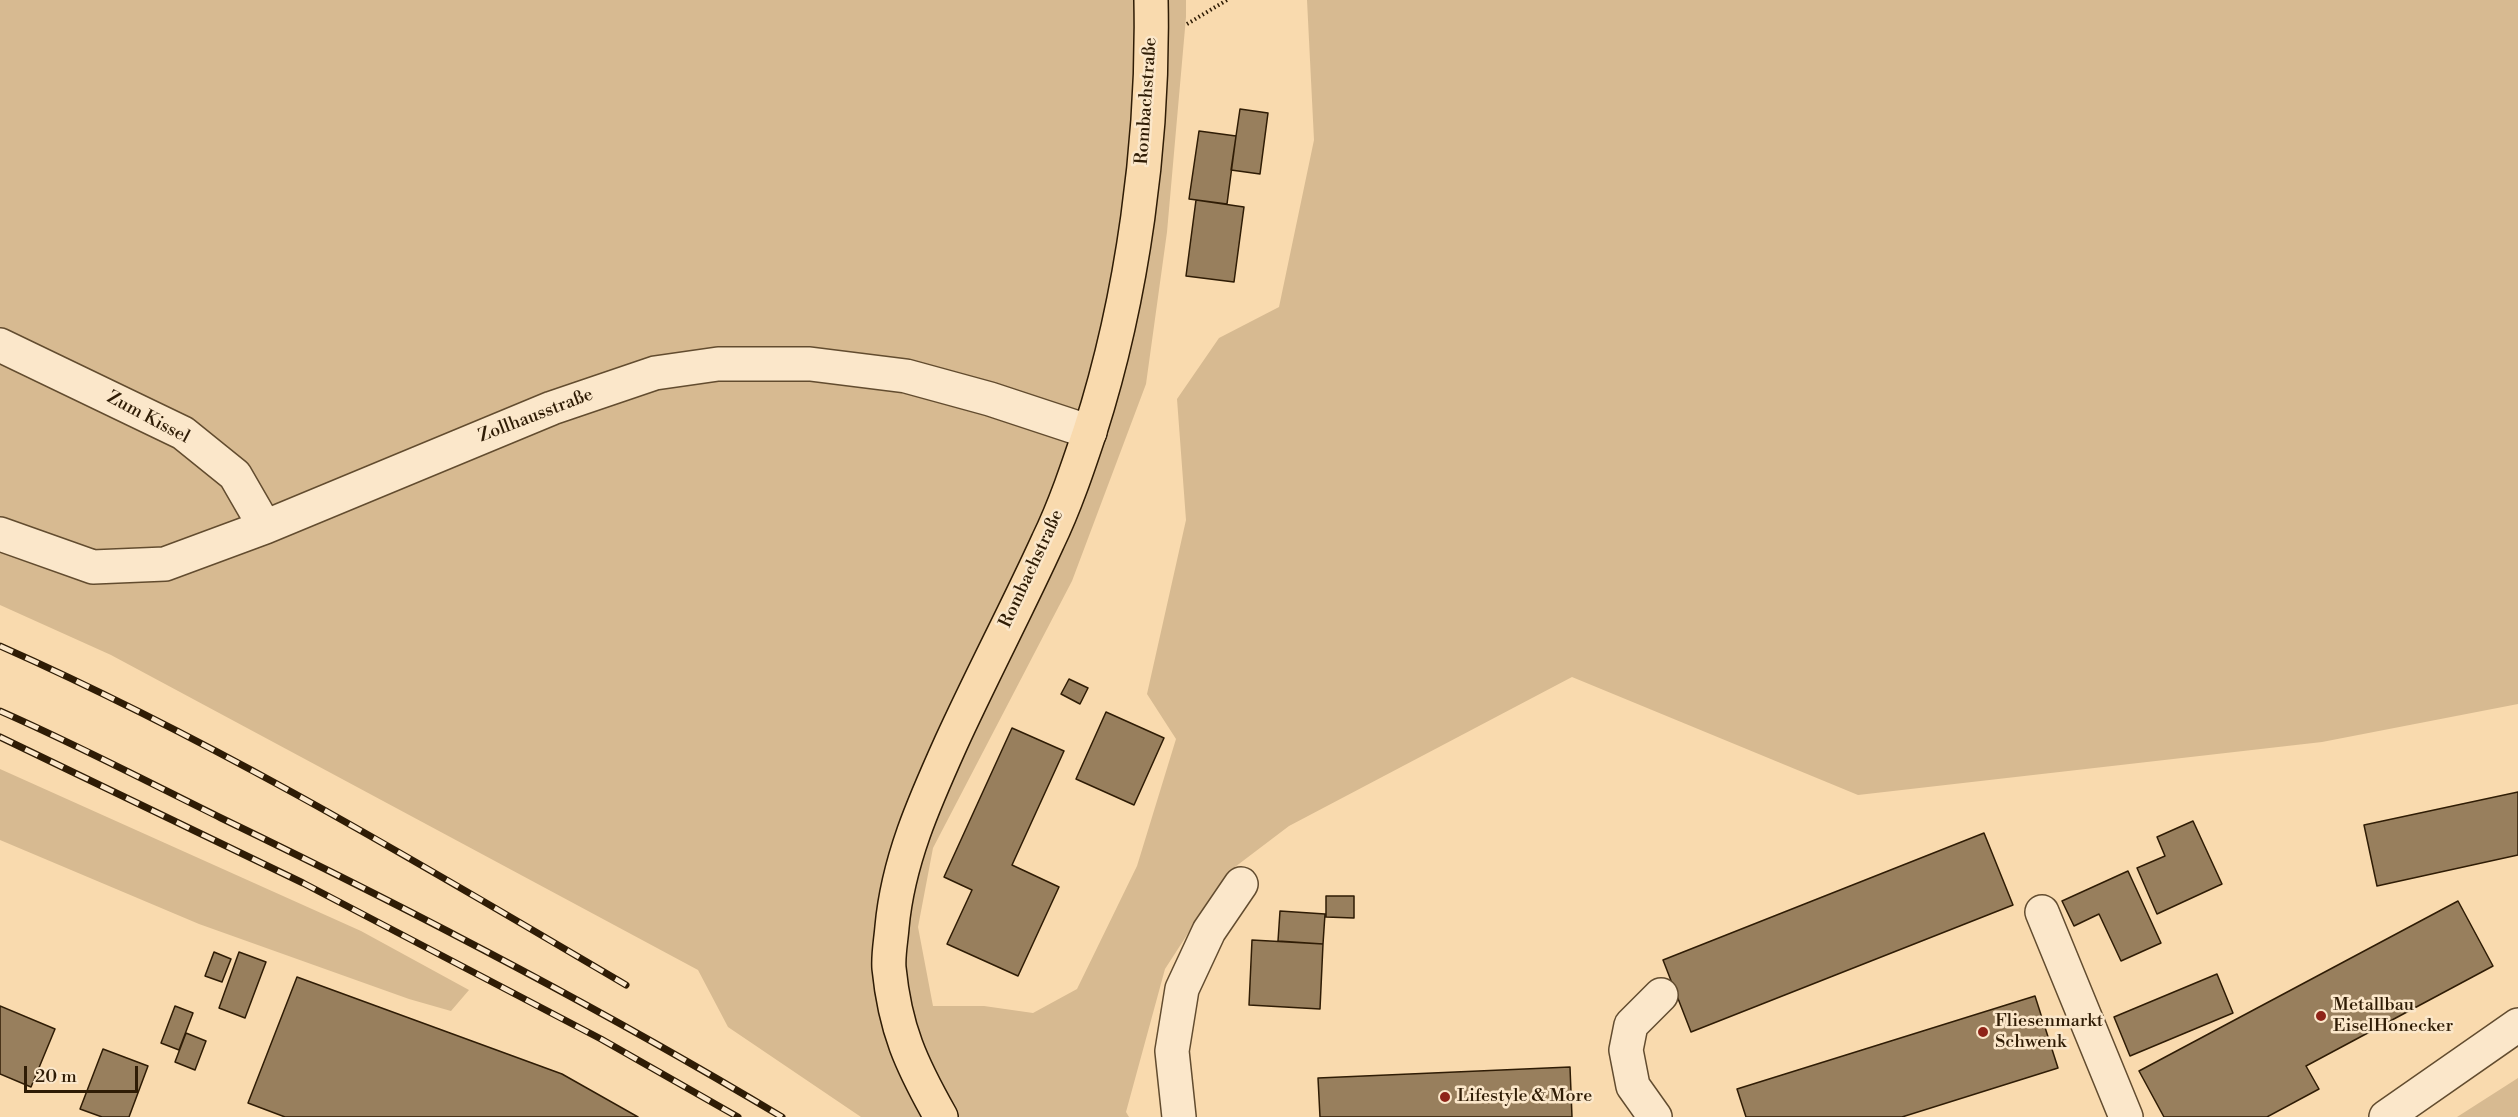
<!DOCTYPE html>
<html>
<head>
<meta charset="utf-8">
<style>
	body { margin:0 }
	#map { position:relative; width:2518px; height:1117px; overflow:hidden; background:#f9daae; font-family:"Libre Bodoni",serif }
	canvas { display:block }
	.scale { position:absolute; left:24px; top:1066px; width:114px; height:27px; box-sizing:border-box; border:3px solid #2f1c05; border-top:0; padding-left:8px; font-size:18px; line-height:21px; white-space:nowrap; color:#2f1c05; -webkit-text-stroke:4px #fbe7ca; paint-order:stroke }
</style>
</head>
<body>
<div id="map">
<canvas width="2518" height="1117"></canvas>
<div class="scale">20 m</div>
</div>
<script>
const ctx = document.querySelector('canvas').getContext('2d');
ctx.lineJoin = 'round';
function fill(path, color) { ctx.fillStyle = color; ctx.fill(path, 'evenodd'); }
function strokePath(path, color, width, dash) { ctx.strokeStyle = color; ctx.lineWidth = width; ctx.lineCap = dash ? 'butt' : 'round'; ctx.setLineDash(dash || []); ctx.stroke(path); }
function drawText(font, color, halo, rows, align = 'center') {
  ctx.font = font + ' "Libre Bodoni",serif'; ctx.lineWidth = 5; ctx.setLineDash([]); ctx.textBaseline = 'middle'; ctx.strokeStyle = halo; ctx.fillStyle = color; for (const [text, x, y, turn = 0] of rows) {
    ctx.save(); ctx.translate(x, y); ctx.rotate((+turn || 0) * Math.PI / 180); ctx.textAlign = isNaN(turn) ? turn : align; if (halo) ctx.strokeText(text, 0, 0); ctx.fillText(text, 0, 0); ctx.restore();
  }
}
fill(new Path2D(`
	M0 0H1186V17L1167 232 1146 384 1072 581 933 848 918 927 933 1006H984L1033 1013 1077 989 1137 866 1176 739 1147 694 1186 520 1177 399 1219 338 1279 307 1314 140 1307 0H2518V704L2322 742 1858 795 1572 677 1289 826 1227 873 1165 969 1126 1112 1129 1117H861L728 1027 698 970 111 655 0 605Z
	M0 769 361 931 469 990 451 1011 409 999 199 924 0 840Z
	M2518 1078V1117H2457Z`), '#d7ba91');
const building = new Path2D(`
	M1240 109 1268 113 1260 174 1231 170Z
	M1199 131 1236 136 1227 204 1189 199Z
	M1196 200 1244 207 1234 282 1186 276Z
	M1069 679 1088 688 1080 704 1061 694Z
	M1106 712 1164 738 1134 805 1076 779Z
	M1012 728 1064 751 1012 865 1059 887 1018 976 947 944 972 890 944 877Z
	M2518 792V855L2377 886 2364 825Z
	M2193 821 2222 884 2157 914 2137 868 2165 856 2157 837Z
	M1984 833 2013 905 1691 1032 1663 960Z
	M2128 871 2161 943 2121 961 2099 914 2074 926 2062 901Z
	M1326 896H1354V918L1326 917Z
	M2458 901 2493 966 2306 1066 2319 1089 2267 1117H2164L2139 1071Z
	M1280 911 1325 914 1323 944 1278 941Z
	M1252 940 1323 944 1320 1009 1249 1005Z
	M214 952 231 959 222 982 205 976Z
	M239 952 266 962 245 1018 219 1008Z
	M2217 974 2233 1013 2130 1056 2114 1017Z
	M297 977 562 1074 638 1117H285L248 1103Z
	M2035 996 2058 1068 1902 1117H1746L1737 1089Z
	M0 1006 55 1029 31 1087 0 1074Z
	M175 1006 193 1013 179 1050 161 1043Z
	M186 1033 206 1041 195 1070 175 1062Z
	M103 1049 148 1066 129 1117H102L80 1109Z
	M1570 1067 1572 1117H1320L1318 1078Z`);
fill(building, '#987f5d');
strokePath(building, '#2f1c05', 1.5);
const minor = new Path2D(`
	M0 345 183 433 235 475 265 527
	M0 534 93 567 165 564 265 527 552 408 655 373 718 364H810L906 376 990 399 1090 432
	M2042 912 2126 1117
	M1179 1117 1172 1051 1182 989 1209 931 1241 884
	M1655 1117 1633 1086 1626 1050 1631 1025 1661 995
	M2386 1117 2518 1025`);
const major = new Path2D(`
	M941 1117C911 1064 895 1029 889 968 888 955 891 940 892 927 898 861 924 803 951 743 982 675 1017 609 1048 541 1065 506 1078 467 1090 431 1133 297 1154 140 1151 0`);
strokePath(minor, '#624c2f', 36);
strokePath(major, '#2f1c05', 36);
strokePath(new Path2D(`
	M1187 24 1227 0`), '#2f1c05', 4, [1.5, 3]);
strokePath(minor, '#fbe7ca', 33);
strokePath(major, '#f9daae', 33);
const rail = new Path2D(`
	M0 646C219 743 420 864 626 985
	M0 711C75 744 148 782 221 818 412 910 600 1008 782 1117
	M0 737 303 883 601 1039 738 1117`);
strokePath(rail, '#2f1c05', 7);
strokePath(rail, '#fbe7ca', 4.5, [14]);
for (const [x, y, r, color] of [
	[2321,1016,6,"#8f2418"],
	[1983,1032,6,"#8f2418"],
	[1445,1097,6,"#8f2418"]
]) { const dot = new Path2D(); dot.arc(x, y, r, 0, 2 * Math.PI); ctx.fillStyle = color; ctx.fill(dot); strokePath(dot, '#fbe7ca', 2); }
drawText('18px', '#2f1c05', '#fbe7ca', [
	["Rombachstraße",1147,101,-86],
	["Zollhausstraße",536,416,-21],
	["Zum Kissel",148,418,28],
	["Rombachstraße",1032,569,-65]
]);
drawText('18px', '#2f1c05', '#fbe7ca', [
	["Metallbau",2333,1006],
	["EiselHonecker",2333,1027],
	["Fliesenmarkt",1995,1022],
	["Schwenk",1995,1043],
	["Lifestyle & More",1457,1097]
], 'left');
</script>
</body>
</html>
